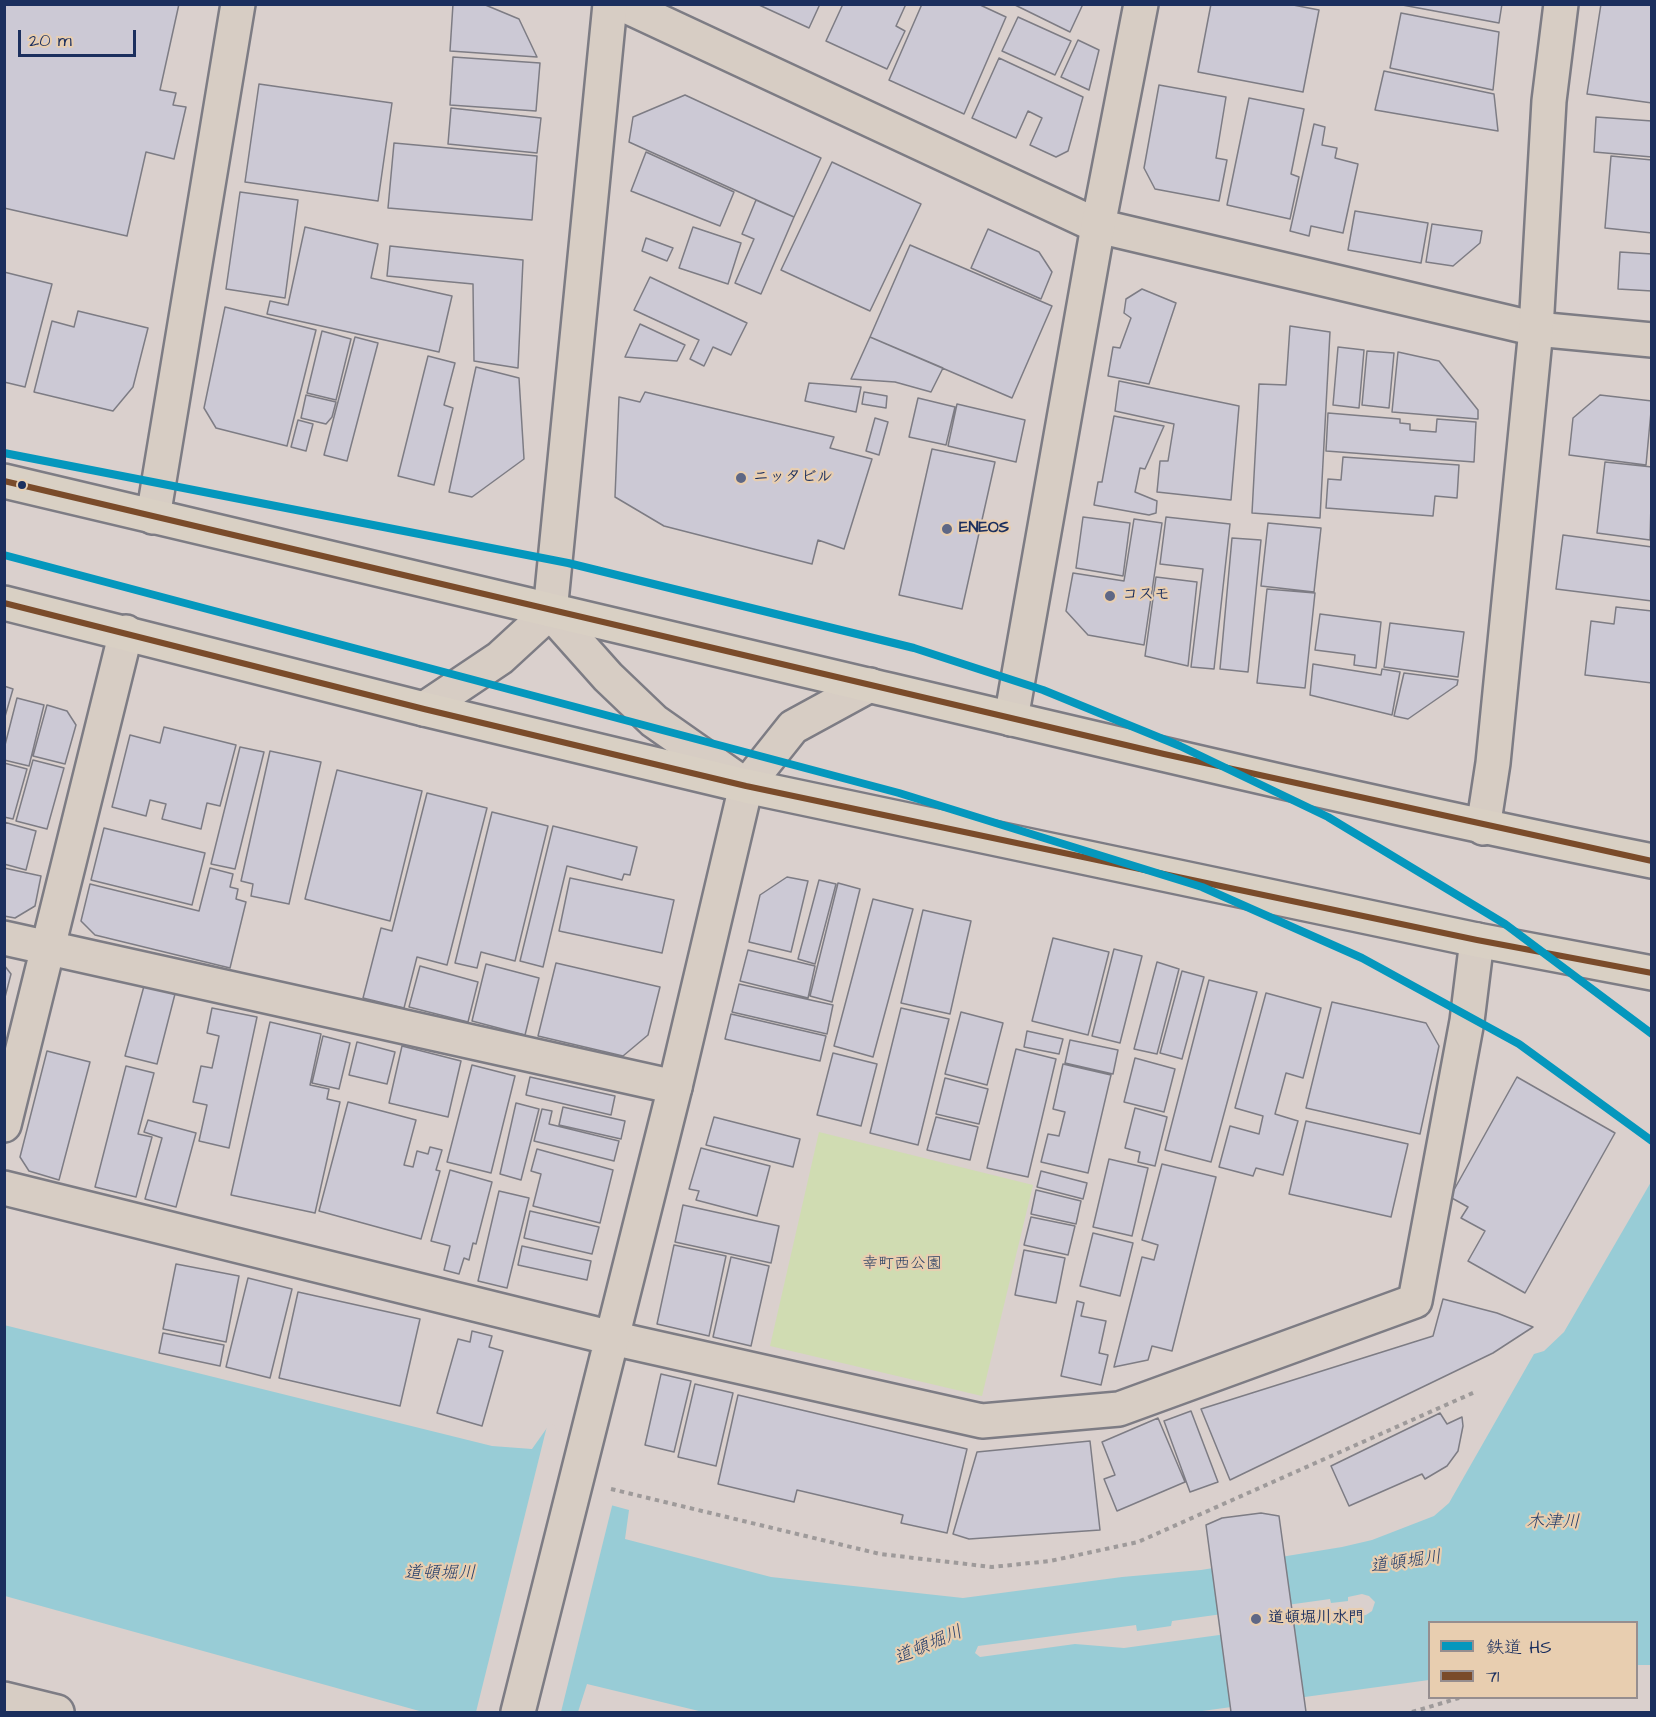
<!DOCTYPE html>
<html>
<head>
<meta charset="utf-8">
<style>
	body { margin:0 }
	#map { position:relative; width:1656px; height:1717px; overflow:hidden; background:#dad0cd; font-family:"Architects Daughter","Klee One",sans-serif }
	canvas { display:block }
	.frame { position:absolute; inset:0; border:6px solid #1b2f5e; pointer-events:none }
	.legend { position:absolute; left:1428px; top:1621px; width:210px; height:78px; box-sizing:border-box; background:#e8ceb0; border:2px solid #968e8f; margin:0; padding:8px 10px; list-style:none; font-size:18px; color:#1b2f5e }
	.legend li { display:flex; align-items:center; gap:12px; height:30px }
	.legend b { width:30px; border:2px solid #968e8f }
	.scale { position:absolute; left:18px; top:30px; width:118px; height:27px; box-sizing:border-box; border:3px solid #1b2f5e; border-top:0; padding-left:8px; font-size:18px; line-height:21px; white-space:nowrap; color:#1b2f5e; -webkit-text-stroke:4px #e8ceb0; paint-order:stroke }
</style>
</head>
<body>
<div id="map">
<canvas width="1656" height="1717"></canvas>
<div class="frame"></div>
<ul class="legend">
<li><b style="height:8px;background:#0497bd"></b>鉄道 HS</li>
<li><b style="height:8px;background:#7a4b2a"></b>71</li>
</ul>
<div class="scale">20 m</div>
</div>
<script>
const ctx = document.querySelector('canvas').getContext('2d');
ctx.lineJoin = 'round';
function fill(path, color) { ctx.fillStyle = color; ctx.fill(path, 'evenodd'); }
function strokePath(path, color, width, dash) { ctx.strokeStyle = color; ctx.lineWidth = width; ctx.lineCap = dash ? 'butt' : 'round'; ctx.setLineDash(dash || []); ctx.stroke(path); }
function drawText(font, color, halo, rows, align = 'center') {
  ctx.font = font + ' "Architects Daughter","Klee One",sans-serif'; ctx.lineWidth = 4.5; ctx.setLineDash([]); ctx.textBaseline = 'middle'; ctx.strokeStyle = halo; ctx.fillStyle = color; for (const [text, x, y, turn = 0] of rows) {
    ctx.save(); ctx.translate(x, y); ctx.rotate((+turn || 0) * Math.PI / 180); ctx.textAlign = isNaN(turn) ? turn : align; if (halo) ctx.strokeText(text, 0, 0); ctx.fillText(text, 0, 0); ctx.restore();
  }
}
fill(new Path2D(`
	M819 1132 1033 1185 982 1396 770 1346Z`), '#d0dcb2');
fill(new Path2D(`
	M1651 1182V1665H1637L1636 1622H1430L1429 1680 1195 1712H703L587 1684 578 1712H423L5 1596 4 1325 492 1446 532 1449 549 1425 607 1504 629 1510 625 1539 771 1577 963 1598 1122 1577 1201 1570 1342 1547 1372 1540 1434 1516 1449 1503 1534 1354 1544 1351 1564 1332ZM1362 1594 1369 1596 1375 1602 1372 1611 1366 1615 1124 1648 1075 1644 980 1657 975 1653 978 1646 1136 1625 1137 1631 1171 1626 1172 1621 1330 1599 1331 1603 1348 1601V1597Z`), '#98ccd6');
fill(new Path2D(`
	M548 1422 552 1423 609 1501 613 1502 561 1712H476Z`), '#dad0cd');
const building = new Path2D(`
	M4 4H179L160 90 176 93 173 105 186 107 174 159 146 152 127 236 4 208Z
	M453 4H483L519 19 537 57 450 51Z
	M757 4H820L809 28Z
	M843 4H906L896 26 905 31 887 69 826 41Z
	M922 4H978L1006 17 964 114 889 80Z
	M1013 4H1083L1070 32Z
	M1211 4H1288L1319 10 1303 92 1198 72Z
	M1397 4H1502L1499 23Z
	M1601 4H1652V103L1587 94Z
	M1401 13 1499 32 1493 90 1390 68Z
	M1018 17 1071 41 1055 75 1002 51Z
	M1078 40 1099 50 1089 90 1061 77Z
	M453 57 540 63 536 111 450 105Z
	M999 58 1083 97 1068 151 1056 157 1030 145 1042 118 1028 111 1016 138 972 118Z
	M1384 71 1494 94 1498 131 1375 110Z
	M259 84 392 103 378 201 245 182Z
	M1159 85 1226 97 1216 158 1227 160 1219 201 1155 189 1144 168Z
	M685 95 821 158 794 217 629 142 633 117Z
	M1249 98 1304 109 1291 174 1299 177 1290 219 1227 205Z
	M451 108 541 118 537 153 448 144Z
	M1596 117 1652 121V157L1594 152Z
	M1314 124 1325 127 1322 145 1337 148 1335 158 1358 164 1343 233 1311 226 1309 236 1290 231Z
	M394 143 537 156 532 220 388 208Z
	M646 152 734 192 720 226 631 191Z
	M1611 156 1652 160V233L1605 228Z
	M832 162 921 204 870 311 781 270Z
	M240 192 298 200 285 298 226 289Z
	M756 200 794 217 761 294 735 283 754 239 742 234Z
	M1355 211 1428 223 1421 263 1348 250Z
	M1432 224 1482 231 1480 243 1453 266 1426 262Z
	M305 227 378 244 371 278 452 296 439 352 267 314 270 301 288 305Z
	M693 227 741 243 728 284 679 268Z
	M988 229 1039 252 1052 272 1041 299 971 268Z
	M646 238 673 248 667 261 642 251Z
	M910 245 1052 306 1012 398 870 337Z
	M390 246 523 260 518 368 474 361 473 284 387 276Z
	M1620 252 1652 254V291L1618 289Z
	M4 272 52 284 25 387 4 382Z
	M650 277 747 323 731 355 713 347 704 366 690 359 699 340 634 310Z
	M1142 289 1176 303 1149 384 1108 376 1113 347 1120 348 1131 318 1124 313 1126 299Z
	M225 307 316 330 287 446 216 428 204 408Z
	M78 311 148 328 133 387 113 411 34 392 52 321 74 327Z
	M640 324 685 345 677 361 625 357Z
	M1290 326 1330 332 1320 518 1252 513 1259 384 1286 385Z
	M322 331 351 339 336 400 307 393Z
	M355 337 378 343 347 461 324 455Z
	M870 337 943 368 931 392 895 382 851 379Z
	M1338 347 1364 350 1359 408 1333 405Z
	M1367 351 1394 353 1389 408 1362 405Z
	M1398 352 1439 361 1478 410V419L1392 412Z
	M428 356 455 363 444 405 453 408 434 485 398 476Z
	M476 367 519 378 524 459 472 497 449 492Z
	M1119 381 1239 406 1231 500 1157 492 1160 461H1168L1174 424 1115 411Z
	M809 383 861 387 856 412 805 401Z
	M645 392 834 437 830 448 872 459 844 549 818 540 812 564 664 526 615 497 619 397 640 402Z
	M864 392 887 396 886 408 862 404Z
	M306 395 336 402 332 417 326 424 301 418Z
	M1600 395 1652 401 1646 465 1569 455 1573 418Z
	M918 398 955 407 946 445 909 437Z
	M957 404 1025 420 1016 462 948 446Z
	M1328 413 1400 419V423L1410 424V430L1436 432 1437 419 1476 422 1474 462 1326 451Z
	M1114 416 1164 426 1145 469 1140 468 1135 492 1157 501 1156 513 1149 515 1094 505 1098 482H1102Z
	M875 418 888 422 879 455 866 451Z
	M298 420 313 424 306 451 291 447Z
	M932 449 995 462 962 609 899 595Z
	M1343 457 1459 465 1457 498 1435 496 1433 516 1326 508 1328 479 1341 480Z
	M1605 462 1652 467 1650 540 1597 533Z
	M1083 517 1130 523 1123 576 1076 568Z
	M1166 517 1230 524 1214 669 1191 667 1203 569 1160 564Z
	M1134 519 1162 523 1144 645 1088 635 1066 611 1073 573 1124 581Z
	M1268 523 1321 528 1314 592 1261 586Z
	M1563 535 1652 547V601L1556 589Z
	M1232 538 1261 540 1248 672 1220 669Z
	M1156 577 1197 582 1188 666 1145 656Z
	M1267 589 1315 593 1305 688 1257 683Z
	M1616 607 1652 611V683L1585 675 1591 621 1614 624Z
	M1320 614 1381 622 1376 668 1354 665 1355 655 1315 650Z
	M1390 623 1464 632 1458 677 1384 667Z
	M1313 664 1381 675 1382 669 1400 672 1392 715 1310 695Z
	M1404 673 1458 680 1457 685 1408 719 1394 716Z
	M4 686 13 689 4 720Z
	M17 698 44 705 29 766 4 760V749Z
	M47 705 67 711 76 725 65 764 33 756Z
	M164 727 236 745 220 806 207 803 201 829 162 819 166 804 150 800 146 816 112 807 130 735 160 743Z
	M240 747 264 752 235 869 211 864Z
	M270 751 321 762 289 904 251 896 253 884 241 881Z
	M33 760 64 768 47 829 16 821Z
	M4 763 27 769 13 819 4 817Z
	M337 770 422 791 390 921 305 899Z
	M427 793 487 808 447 965 417 957 404 1008 363 998 381 928 392 931Z
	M492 812 548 826 515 961 481 952 477 968 455 963Z
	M4 822 36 831 26 870 4 864Z
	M553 826 637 847 630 875 624 874 622 880 567 866 543 967 520 961Z
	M104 828 205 853 192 905 91 880Z
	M4 868 41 876 35 906 15 918 4 916Z
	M210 868 233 874 230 887 238 889 236 899 246 902 230 968 95 935 81 921 90 884 199 911Z
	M787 877 808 881 791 952 749 942 760 895Z
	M570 878 674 900 662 953 559 931Z
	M819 880 836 884 815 964 798 959Z
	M838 883 860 889 832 1002 810 996Z
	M873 899 913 909 873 1057 834 1046Z
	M923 910 971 921 950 1014 901 1003Z
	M1053 938 1109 952 1088 1035 1032 1021Z
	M1114 949 1142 956 1120 1043 1092 1036Z
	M748 950 815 966 808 998 740 981Z
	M1157 962 1179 969 1157 1054 1134 1049Z
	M556 963 660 987 648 1035 623 1056 538 1036Z
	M486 964 539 978 525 1035 472 1021Z
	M4 965 11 974 4 1001Z
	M420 966 478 982 468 1022 409 1007Z
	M1182 971 1204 977 1182 1059 1160 1053Z
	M1209 980 1257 992 1211 1162 1165 1150Z
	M739 984 833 1005 827 1034 732 1012Z
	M144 986 175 994 157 1064 125 1056Z
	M1266 993 1321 1008 1303 1078 1286 1073 1275 1114 1298 1121 1283 1175 1256 1168 1253 1176 1219 1167 1230 1126 1259 1134 1263 1116 1235 1108Z
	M1332 1002 1426 1023 1439 1046 1420 1134 1306 1108Z
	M212 1008 257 1017 229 1148 199 1141 207 1105 193 1102 201 1066 212 1068 219 1036 207 1033Z
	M901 1008 949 1019 918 1145 870 1133Z
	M961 1012 1003 1023 987 1085 945 1074Z
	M731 1014 826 1036 820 1061 725 1039Z
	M270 1022 321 1034 310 1085 329 1089 327 1099 340 1102 315 1213 231 1195Z
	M1027 1031 1063 1039 1059 1054 1024 1047Z
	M323 1036 350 1043 339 1089 312 1083Z
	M1070 1040 1118 1050 1113 1074 1065 1063Z
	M357 1042 395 1052 387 1084 349 1075Z
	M402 1046 461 1061 448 1117 389 1103Z
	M1016 1049 1056 1059 1028 1177 987 1168Z
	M47 1051 90 1062 59 1180 29 1171 20 1157Z
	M833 1053 877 1064 861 1126 817 1115Z
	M1135 1058 1175 1069 1164 1112 1124 1102Z
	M1063 1064 1111 1075 1088 1173 1041 1162 1048 1134 1059 1136 1065 1112 1053 1109Z
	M472 1065 515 1076 491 1173 447 1162Z
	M126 1066 154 1073 138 1134 152 1137 136 1197 95 1187Z
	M530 1077 615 1096 611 1115 526 1095Z
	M1517 1077 1615 1133 1525 1293 1468 1261 1485 1231 1461 1218 1468 1207 1450 1197Z
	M945 1078 988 1089 979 1124 936 1114Z
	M348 1102 416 1120 404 1165 413 1167 417 1151 428 1154 430 1147 442 1150 436 1170 440 1171 421 1239 319 1211Z
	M516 1103 539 1109 521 1180 500 1174Z
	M563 1107 625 1121 621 1139 559 1125Z
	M1135 1108 1167 1117 1155 1166 1138 1162 1140 1152 1125 1148Z
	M542 1109 552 1111 549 1124 619 1141 614 1161 534 1141Z
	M714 1117 800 1139 793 1167 706 1145Z
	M936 1117 978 1127 970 1160 927 1150Z
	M148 1120 196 1133 176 1207 145 1199 162 1138 144 1132Z
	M1306 1121 1408 1144 1391 1217 1289 1194Z
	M701 1148 770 1166 757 1216 696 1200 699 1191 689 1189Z
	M537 1149 613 1170 600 1223 533 1206 541 1174 531 1171Z
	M1109 1159 1148 1168 1132 1236 1093 1227Z
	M1162 1164 1216 1177 1172 1351 1152 1346 1148 1360 1114 1367 1142 1257 1154 1260 1158 1245 1142 1240Z
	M450 1170 492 1182 476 1244 473 1243 469 1260 464 1258 459 1274 444 1270 450 1246 431 1241Z
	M1041 1171 1087 1183 1083 1199 1037 1187Z
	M1036 1190 1081 1201 1076 1224 1031 1214Z
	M499 1191 529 1198 507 1288 478 1281Z
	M683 1205 779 1226 771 1263 675 1242Z
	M530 1211 599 1227 592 1254 524 1238Z
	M1031 1217 1075 1226 1068 1255 1024 1245Z
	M1093 1233 1133 1243 1120 1296 1080 1286Z
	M674 1245 726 1256 709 1336 657 1324Z
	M522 1246 591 1261 587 1280 518 1265Z
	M1024 1250 1065 1258 1056 1303 1015 1295Z
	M731 1257 769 1266 751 1346 713 1337Z
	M176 1264 239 1276 226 1342 163 1329Z
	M248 1278 292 1289 270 1378 226 1367Z
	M298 1292 420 1319 400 1406 279 1378Z
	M1443 1299 1497 1313 1533 1327 1493 1353 1230 1480 1201 1409 1433 1336Z
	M1077 1301 1084 1303 1081 1316 1106 1321 1099 1353 1108 1355 1101 1385 1061 1376Z
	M472 1331 492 1336 489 1347 503 1351 482 1426 437 1413 458 1339 470 1342Z
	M163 1333 224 1345 220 1366 159 1353Z
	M661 1374 691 1381 674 1452 645 1445Z
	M695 1384 733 1393 716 1466 678 1457Z
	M738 1395 967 1449 947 1533 901 1523 903 1515 797 1490 794 1502 718 1484Z
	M1191 1411 1218 1482 1190 1492 1164 1421Z
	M1440 1413 1447 1424 1462 1417 1463 1426 1458 1451 1447 1466 1425 1479 1422 1474 1349 1506 1331 1466Z
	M1158 1418 1185 1482 1117 1511 1104 1479 1115 1475 1102 1442Z
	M1090 1441 1100 1530 969 1539 953 1534 977 1452Z
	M1261 1513 1279 1516 1306 1712H1231L1206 1525 1222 1518Z`);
fill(building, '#ccc9d5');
strokePath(building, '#7d7c84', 1.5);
const minor = new Path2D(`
	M622 4 1098 226 1536 329 1652 340
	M4 938 675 1087
	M4 1125 126 632
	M612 1338 982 1421 1119 1409 1415 1301 1467 1021 1477 940
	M4 1699 57 1712`);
const tertiary = new Path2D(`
	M153 517 238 4
	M550 612 608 677 654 721 745 785
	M424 709 500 658 550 612 610 4
	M1011 719 1098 226 1141 4
	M1483 828 1493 763 1536 329 1549 101 1561 4
	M4 1188 612 1338
	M518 1712 675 1087 746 786 793 727 870 685`);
const primary = new Path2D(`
	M4 481C294 550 583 618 872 686 1132 747 1390 809 1652 861
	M4 603 424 709 746 786 1477 940 1652 973`);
strokePath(minor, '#7d7c84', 38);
strokePath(tertiary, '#7d7c84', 38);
strokePath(primary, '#7d7c84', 38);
strokePath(new Path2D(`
	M611 1489 880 1554 992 1567 1050 1561 1138 1542 1475 1392
	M1412 1712 1459 1698`), '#9e9a9a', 4, [4.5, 4.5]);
strokePath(minor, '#d7cdc4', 33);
strokePath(tertiary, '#d7cdc4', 33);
strokePath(primary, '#d9d0c4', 33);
strokePath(new Path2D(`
	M4 481 1164 754 1652 861
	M4 603 424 709 746 786 1477 940 1652 973`), '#7a4b2a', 6);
strokePath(new Path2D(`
	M4 453 568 563 914 648 1043 690 1180 746 1328 817 1505 924 1652 1034
	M4 555 899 793 1202 887 1362 958 1519 1044 1652 1141`), '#0497bd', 8);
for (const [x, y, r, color] of [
	[741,478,6,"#5e6785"],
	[22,485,5,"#1b2f5e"],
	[947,529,6,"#5e6785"],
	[1110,596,6,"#5e6785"],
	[1256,1619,6,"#5e6785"]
]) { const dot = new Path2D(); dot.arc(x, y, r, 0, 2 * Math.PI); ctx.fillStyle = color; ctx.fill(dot); strokePath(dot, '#e8ceb0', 2); }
drawText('bold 16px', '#1b2f5e', '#e8ceb0', [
	["ニッタビル",753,478],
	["ENEOS",959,529],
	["コスモ",1122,596],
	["道頓堀川水門",1268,1619]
], 'left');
drawText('16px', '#2c4164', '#e8ceb0', [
	["幸町西公園",902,1265]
]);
drawText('italic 18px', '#253e6a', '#e8ceb0', [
	["木津川",1553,1523],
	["道頓堀川",1406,1563,-8],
	["道頓堀川",440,1574],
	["道頓堀川",929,1646,-23]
]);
</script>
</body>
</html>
